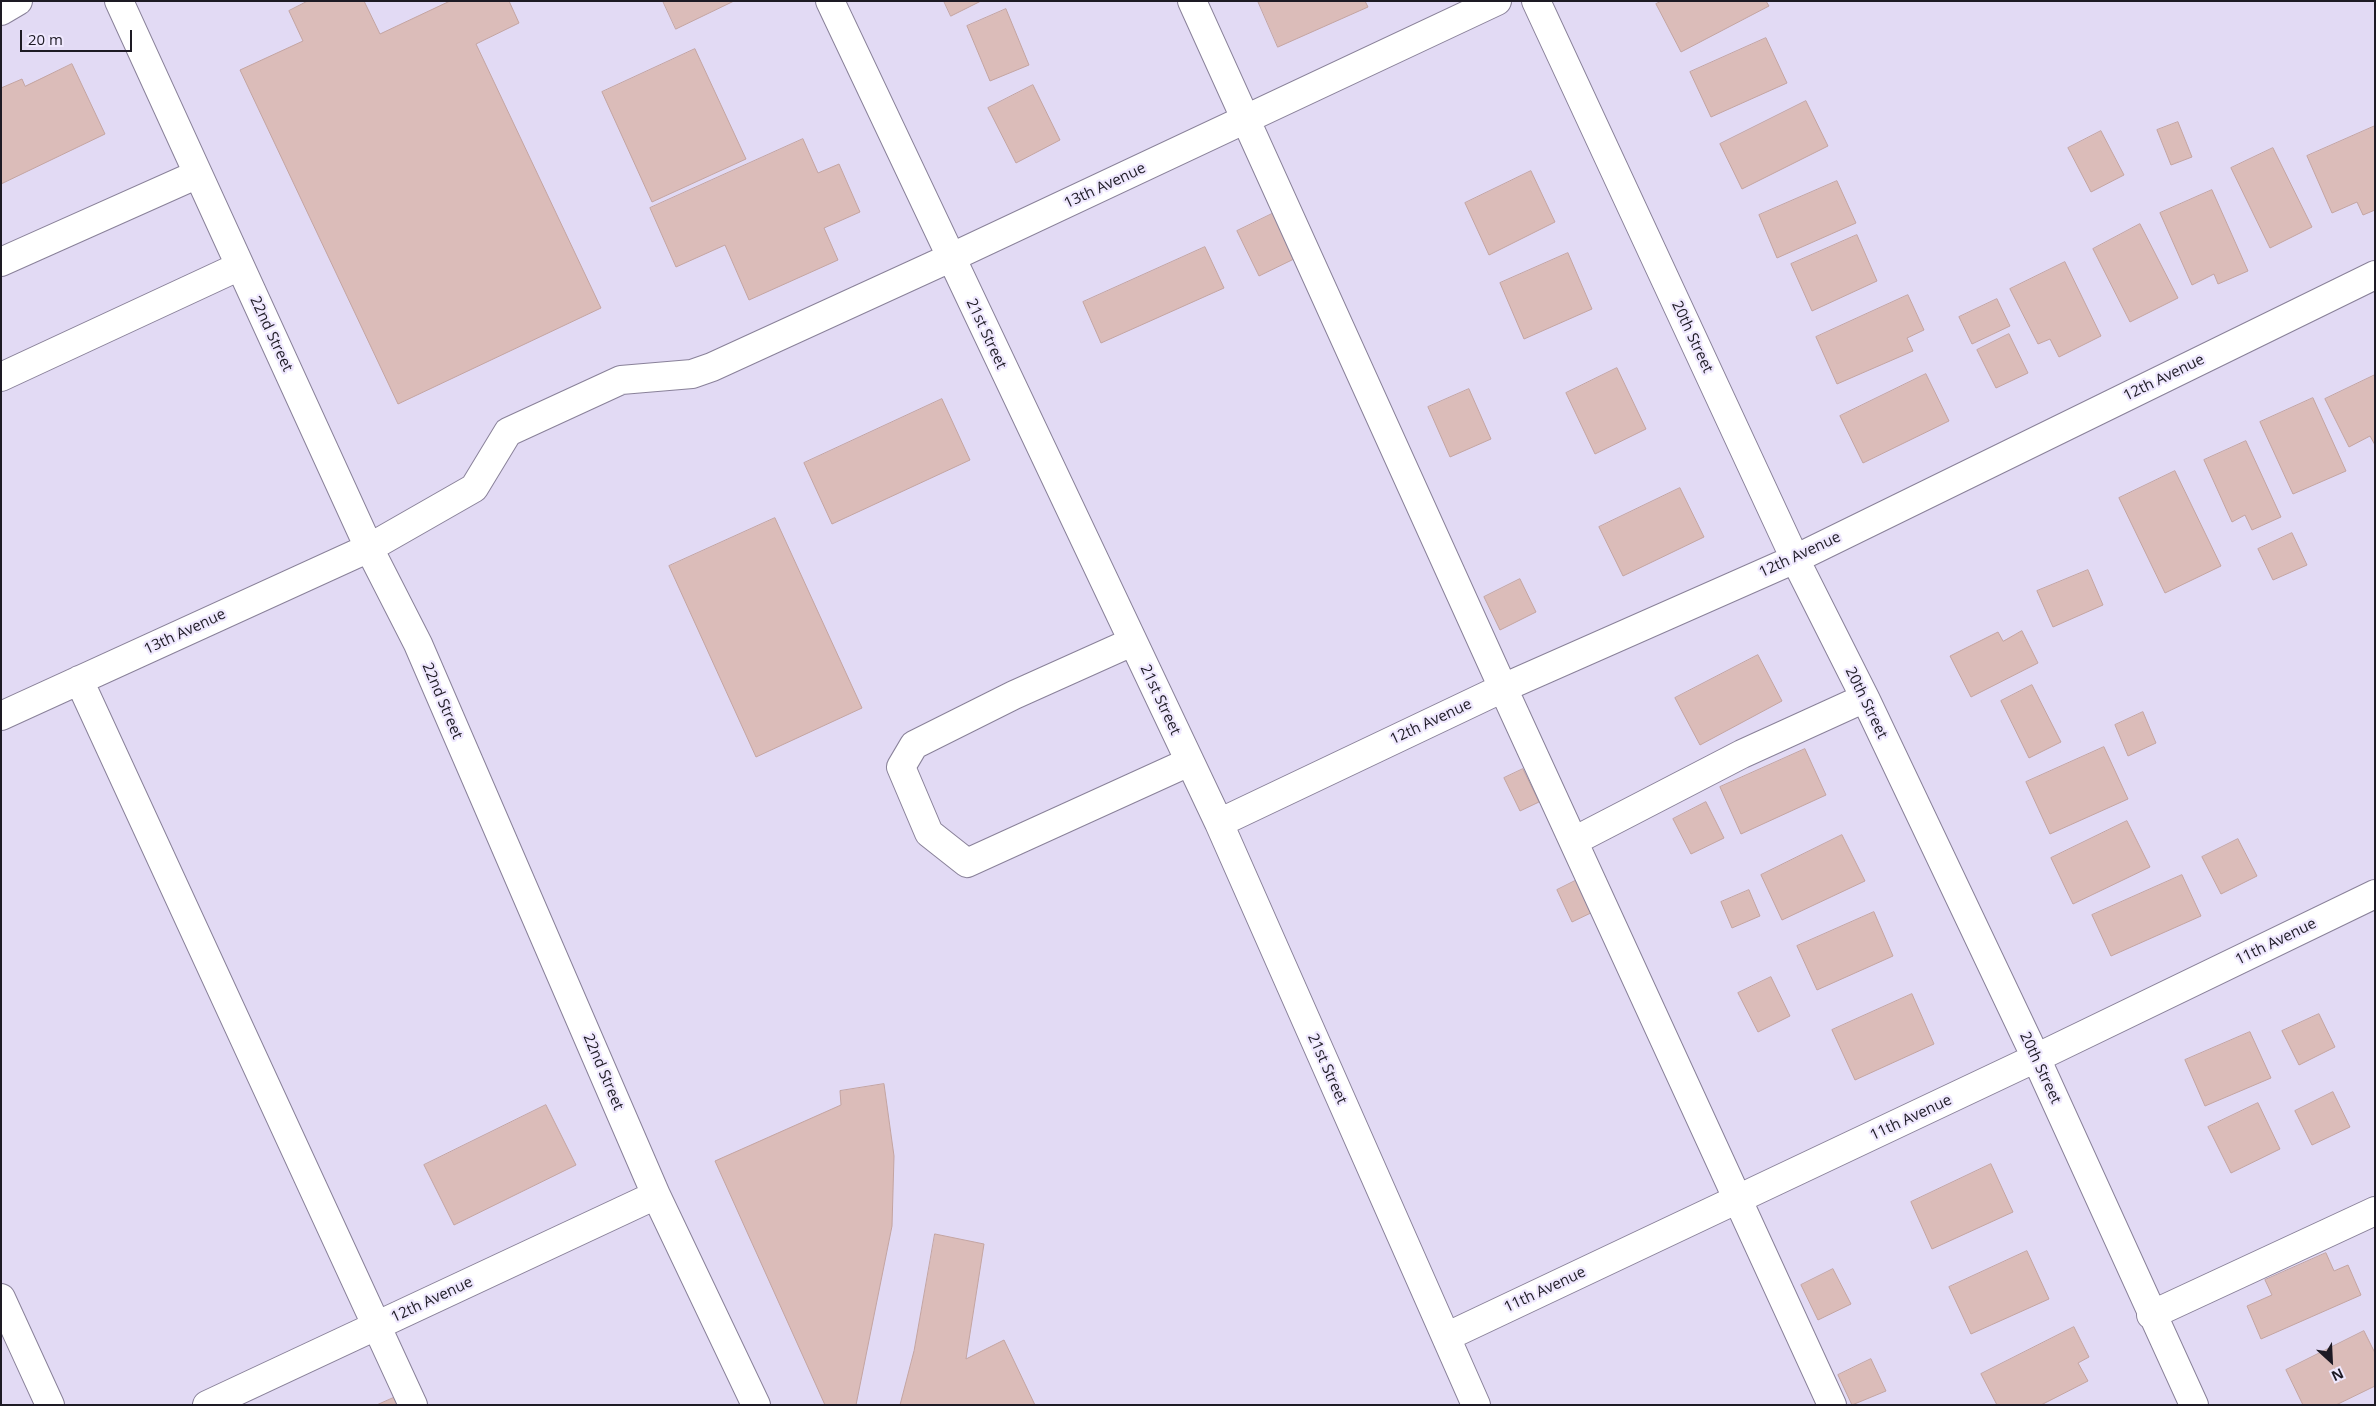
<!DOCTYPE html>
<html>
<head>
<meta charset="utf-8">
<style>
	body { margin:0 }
	#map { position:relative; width:2376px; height:1406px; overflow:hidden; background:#e2daf4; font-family:"Open Sans",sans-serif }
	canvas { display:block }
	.frame { position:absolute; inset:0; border:2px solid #1d1a24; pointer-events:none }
	.north { position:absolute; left:2306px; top:1336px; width:50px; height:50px; -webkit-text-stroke:4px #efe8fe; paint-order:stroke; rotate:155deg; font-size:14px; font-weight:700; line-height:20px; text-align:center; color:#1d1a24 }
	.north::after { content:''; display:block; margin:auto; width:18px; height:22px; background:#1d1a24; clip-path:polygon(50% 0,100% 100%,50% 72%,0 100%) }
	.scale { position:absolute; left:20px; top:30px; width:112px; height:22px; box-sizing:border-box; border:2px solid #1d1a24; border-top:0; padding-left:6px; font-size:15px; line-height:18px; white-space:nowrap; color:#1d1a24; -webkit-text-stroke:4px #efe8fe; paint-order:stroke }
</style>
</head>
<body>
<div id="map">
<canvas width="2376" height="1406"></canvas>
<div class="frame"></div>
<div class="north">N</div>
<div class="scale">20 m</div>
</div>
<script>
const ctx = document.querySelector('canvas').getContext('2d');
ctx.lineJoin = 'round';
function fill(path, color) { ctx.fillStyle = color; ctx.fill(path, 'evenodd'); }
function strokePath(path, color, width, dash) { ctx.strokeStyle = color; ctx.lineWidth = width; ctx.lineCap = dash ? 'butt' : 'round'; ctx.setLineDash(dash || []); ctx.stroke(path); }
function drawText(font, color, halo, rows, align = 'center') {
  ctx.font = font + ' "Open Sans",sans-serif'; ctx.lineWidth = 4.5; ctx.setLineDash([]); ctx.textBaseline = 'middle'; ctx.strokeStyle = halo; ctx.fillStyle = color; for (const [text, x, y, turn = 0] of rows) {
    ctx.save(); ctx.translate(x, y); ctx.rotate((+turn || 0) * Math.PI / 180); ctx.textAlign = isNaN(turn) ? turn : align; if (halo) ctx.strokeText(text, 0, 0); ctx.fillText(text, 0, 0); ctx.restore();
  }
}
const building = new Path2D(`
	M308 1H364L380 34 450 1H509L519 23 476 44 601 308 398 404 240 70 303 41 289 11Z
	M663 1H734L676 29Z
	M944 1H981L951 16Z
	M1258 1H1365L1368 7 1278 47Z
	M1662 1H1766L1769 6 1681 52 1656 4Z
	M1006 9 1029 65 990 81 967 26Z
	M1766 38 1787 83 1711 117 1690 72Z
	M695 49 746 159 652 202 602 92Z
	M72 64 105 134 1 184V88L22 79 25 86Z
	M1033 85 1060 140 1016 163 988 108Z
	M1806 101 1828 146 1742 189 1720 144Z
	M2178 122 2192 157 2171 165 2157 130Z
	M2375 126V210L2363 215 2357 202 2332 213 2307 156Z
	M2101 131 2124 175 2091 192 2068 148Z
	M803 139 818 173 839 164 860 212 824 228 838 260 749 300 725 245 676 267 650 208Z
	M2273 148 2312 227 2270 248 2231 168Z
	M1531 171 1555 222 1489 255 1465 203Z
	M1837 181 1856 223 1777 258 1759 215Z
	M2212 190 2248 271 2218 284 2214 274 2192 285 2160 213Z
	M1276 212 1298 257 1259 276 1237 231Z
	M2140 224 2178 298 2130 322 2093 249Z
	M1857 235 1877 281 1812 311 1791 264Z
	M1205 247 1224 288 1101 343 1083 302Z
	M1568 253 1592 309 1524 339 1500 283Z
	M2065 262 2101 336 2059 357 2050 339 2038 344 2010 289Z
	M1908 295 1924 330 1907 338 1913 351 1837 384 1816 337Z
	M1997 299 2010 326 1972 344 1959 317Z
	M2009 334 2028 373 1996 388 1977 350Z
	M1617 368 1646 429 1595 454 1566 393Z
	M1926 374 1949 421 1863 463 1840 416Z
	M2375 375V445L2370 436 2349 447 2325 399Z
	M1469 389 1491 439 1450 457 1428 407Z
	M2313 398 2346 471 2293 494 2260 422Z
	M942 399 970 460 832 524 804 463Z
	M2246 441 2281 517 2252 530 2245 515 2232 522 2204 460Z
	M2175 471 2221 566 2165 593 2119 498Z
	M1680 488 1704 537 1623 576 1599 527Z
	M775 518 862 708 756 757 669 566Z
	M2292 533 2307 565 2273 580 2258 549Z
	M2088 570 2103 605 2053 627 2037 591Z
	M1520 579 1536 612 1500 630 1484 597Z
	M2022 631 2038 663 1971 697 1950 656 1998 632 2003 641Z
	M1758 655 1782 701 1700 745 1675 698Z
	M2032 685 2061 742 2029 758 2001 701Z
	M2143 712 2156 743 2128 756 2115 725Z
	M2104 747 2128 799 2050 834 2026 782Z
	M1805 749 1826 795 1741 834 1720 787Z
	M1523 769 1539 802 1520 811 1504 778Z
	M1706 802 1724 838 1691 854 1673 819Z
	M2127 821 2150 867 2073 904 2051 858Z
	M1842 835 1865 881 1782 920 1761 875Z
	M2238 839 2257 876 2221 894 2202 857Z
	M2182 875 2201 916 2111 956 2092 915Z
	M1581 878 1597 910 1572 922 1557 890Z
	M1749 890 1760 916 1732 928 1721 902Z
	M1874 912 1893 956 1817 990 1797 946Z
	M1771 977 1790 1016 1758 1032 1738 993Z
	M1912 994 1934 1044 1855 1080 1832 1030Z
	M2319 1014 2335 1047 2299 1065 2282 1031Z
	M2250 1032 2271 1078 2205 1106 2185 1060Z
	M884 1084 894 1156 892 1226 856 1405H825L715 1161 841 1105 840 1091Z
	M2333 1092 2350 1127 2312 1145 2295 1111Z
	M2258 1103 2280 1149 2231 1173 2208 1127Z
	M546 1105 576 1165 454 1225 424 1165Z
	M1991 1164 2013 1212 1932 1249 1911 1202Z
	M935 1234 984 1244 966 1359 1004 1340 1035 1405H900L914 1351Z
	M2027 1251 2049 1299 1971 1334 1949 1287Z
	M2326 1253 2334 1271 2348 1265 2361 1295 2261 1339 2247 1306 2272 1295 2265 1280Z
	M1833 1269 1851 1304 1818 1320 1801 1285Z
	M2074 1327 2089 1357 2078 1363 2088 1381 2041 1405H1997L1981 1374Z
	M2364 1331 2375 1353V1386L2336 1405H2303L2286 1370Z
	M1871 1359 1886 1391 1852 1405 1838 1375Z
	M400 1395 404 1405H377Z`);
fill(building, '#dbbcb9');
strokePath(building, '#c3a4a1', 1);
const minor = new Path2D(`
	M119 1 369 548 418 644 656 1195 756 1405
	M830 1 1219 823 1476 1405
	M1192 1 1503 688 1832 1405
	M1536 1 1795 559 1865 698 2036 1058 2194 1405
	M1 262 198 174
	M1 377 240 266
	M1132 642 1014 695 914 745 901 767 929 833 967 863 1189 762
	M79 680 413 1405
	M1 716 369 548 474 488 508 432 621 380 692 374 712 367 950 258 1497 1
	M1219 823 1503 688 1795 559 2375 275
	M1574 841 1742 754 1865 698
	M1 1298 50 1405
	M2151 1315 2375 1211
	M1446 1337 2036 1058 2375 894
	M207 1405 656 1195`);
const major = new Path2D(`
	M1 11 18 1`);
strokePath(minor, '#898199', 30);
strokePath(major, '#898199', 30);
strokePath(minor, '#fff', 28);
strokePath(major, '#fff', 28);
drawText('15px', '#1d1a24', '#efe8fe', [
	["13th Avenue",1105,186,-25],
	["22nd Street",271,334,65],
	["21st Street",986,334,65],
	["20th Street",1692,337,65],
	["12th Avenue",2164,378,-26],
	["12th Avenue",1800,555,-25],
	["13th Avenue",185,632,-25],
	["21st Street",1160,700,65],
	["22nd Street",442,701,67],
	["20th Street",1866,703,64],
	["12th Avenue",1431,722,-25],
	["11th Avenue",2276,942,-26],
	["20th Street",2040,1068,65],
	["21st Street",1327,1069,66],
	["22nd Street",603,1072,67],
	["11th Avenue",1911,1118,-25],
	["11th Avenue",1545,1290,-25],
	["12th Avenue",432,1300,-25]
]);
</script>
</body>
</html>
